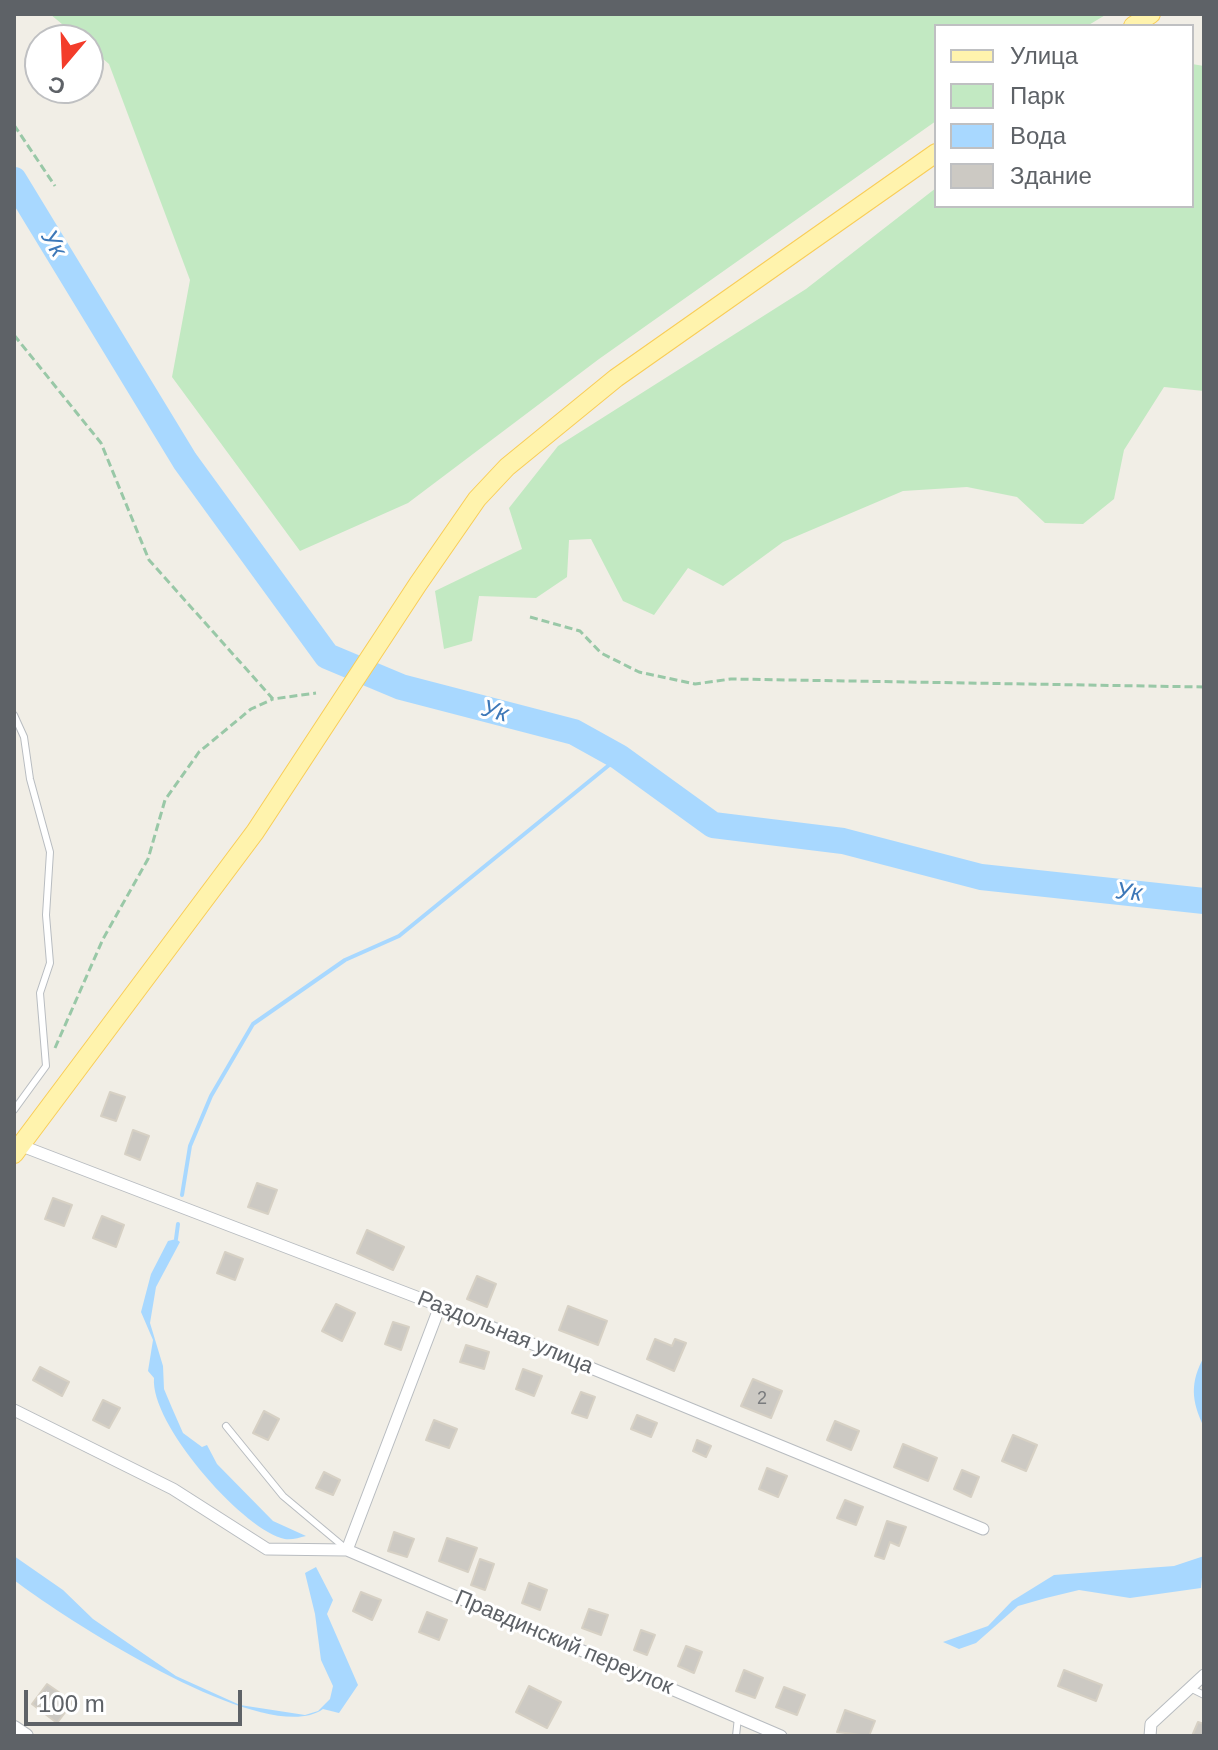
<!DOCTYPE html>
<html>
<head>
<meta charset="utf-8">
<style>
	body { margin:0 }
	#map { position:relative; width:1218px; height:1750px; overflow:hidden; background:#f1eee6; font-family:Helvetica,sans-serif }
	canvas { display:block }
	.frame { position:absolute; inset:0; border:16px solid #5e6267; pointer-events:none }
	.legend { position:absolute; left:934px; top:24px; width:260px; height:184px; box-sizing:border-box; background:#fff; border:2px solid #bfc0c2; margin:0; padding:10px 14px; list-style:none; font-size:24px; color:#5e6267 }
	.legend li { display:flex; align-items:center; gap:16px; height:40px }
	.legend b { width:40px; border:2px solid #bfc0c2 }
	.north { position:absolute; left:24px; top:24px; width:80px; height:80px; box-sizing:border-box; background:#fff; border:2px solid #bfc0c2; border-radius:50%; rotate:199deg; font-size:22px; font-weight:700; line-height:32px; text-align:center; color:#5e6267 }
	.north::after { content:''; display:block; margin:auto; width:28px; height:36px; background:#f33c2a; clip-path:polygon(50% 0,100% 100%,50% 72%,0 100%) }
	.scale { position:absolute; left:24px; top:1690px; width:218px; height:36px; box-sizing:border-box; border:4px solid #5e6267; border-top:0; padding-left:10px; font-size:24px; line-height:28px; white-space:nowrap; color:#5e6267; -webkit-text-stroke:6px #fff; paint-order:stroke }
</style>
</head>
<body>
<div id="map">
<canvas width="1218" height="1750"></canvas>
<div class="frame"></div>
<ul class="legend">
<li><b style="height:10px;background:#fff3ad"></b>Улица</li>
<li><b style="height:22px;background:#c2e9c2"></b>Парк</li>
<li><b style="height:22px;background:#a8d8ff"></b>Вода</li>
<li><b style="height:22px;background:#ccc9c3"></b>Здание</li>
</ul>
<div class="north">С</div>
<div class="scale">100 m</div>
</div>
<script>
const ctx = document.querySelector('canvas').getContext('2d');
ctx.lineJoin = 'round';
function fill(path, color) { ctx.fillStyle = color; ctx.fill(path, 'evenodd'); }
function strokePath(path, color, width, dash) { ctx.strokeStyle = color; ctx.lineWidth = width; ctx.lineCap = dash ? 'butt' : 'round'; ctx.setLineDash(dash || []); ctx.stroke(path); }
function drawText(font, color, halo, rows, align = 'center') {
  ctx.font = font + ' Helvetica,sans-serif'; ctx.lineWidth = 6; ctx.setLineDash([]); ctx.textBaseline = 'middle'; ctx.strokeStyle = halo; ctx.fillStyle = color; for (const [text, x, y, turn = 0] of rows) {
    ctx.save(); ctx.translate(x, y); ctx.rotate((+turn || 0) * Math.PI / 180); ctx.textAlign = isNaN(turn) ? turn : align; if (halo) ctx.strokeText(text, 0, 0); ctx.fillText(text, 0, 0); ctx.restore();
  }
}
fill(new Path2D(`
	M50 14H1107L1087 26H936V121L599 359 408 503 300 551 172 377 190 280 109 64 88 46V40H81Z
	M1192 64 1204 66V391L1164 387 1124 450 1114 499 1083 524 1045 523 1017 497 967 487 903 491 783 542 723 586 688 568 654 615 623 601 591 539 569 540 567 577 536 598 479 596 472 641 444 649 435 591 522 549 509 508 558 446 806 289 936 188V206H1192Z`), '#c2e9c2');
fill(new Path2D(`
	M176 1239 180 1242 156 1287 150 1323 163 1366 164 1389 172 1408 183 1433 202 1447 207 1445 217 1464 273 1521 306 1536C298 1538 289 1541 281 1538 239 1525 150 1423 154 1378L148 1371 153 1340 141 1312 151 1274 168 1241Z
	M1204 1357V1427C1191 1401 1190 1382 1204 1357Z
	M14 1556 63 1590 93 1619 176 1676 240 1705 305 1715 318 1711 330 1699 333 1686 321 1660 315 1614 305 1573 316 1567 333 1600 327 1614 358 1685 339 1713 323 1709C267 1750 63 1618 14 1580Z
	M1204 1556 1201 1588 1130 1598 1079 1590 1046 1598 1018 1606 976 1643 959 1649 943 1642 988 1626 1012 1601 1054 1575 1174 1566Z`), '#a8d8ff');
strokePath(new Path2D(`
	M182 1195 190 1146 211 1096 253 1024 345 960 399 936 619 757
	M176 1239 178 1224`), '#a8d8ff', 4);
strokePath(new Path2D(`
	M14 180 185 461 327 656 401 687 574 732 619 757 713 825 843 841 981 877 1204 901`), '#a8d8ff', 26);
const building = new Path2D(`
	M110 1092 125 1097 116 1121 101 1116Z
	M133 1130 149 1136 140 1160 125 1154Z
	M257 1183 277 1190 268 1214 248 1207Z
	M53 1198 72 1205 64 1226 45 1219Z
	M102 1216 124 1225 116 1247 93 1238Z
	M367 1230 404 1247 393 1270 357 1253Z
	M225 1252 243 1259 235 1280 217 1273Z
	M477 1276 496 1284 487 1307 467 1299Z
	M336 1304 355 1313 342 1341 322 1331Z
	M568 1306 607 1321 598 1345 559 1330Z
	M393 1322 409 1327 401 1350 385 1344Z
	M655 1339 672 1346 675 1339 686 1343 674 1371 647 1359Z
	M466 1345 489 1352 484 1369 460 1362Z
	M40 1367 69 1382 62 1396 33 1380Z
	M523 1369 542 1376 534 1396 516 1389Z
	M753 1379 782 1391 771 1418 741 1406Z
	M581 1392 595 1397 587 1418 572 1413Z
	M103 1400 120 1408 109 1428 93 1420Z
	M264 1411 279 1419 268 1440 253 1433Z
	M637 1415 657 1423 651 1437 631 1429Z
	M434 1420 457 1429 449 1448 426 1440Z
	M835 1421 859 1431 851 1450 827 1440Z
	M1013 1435 1037 1445 1026 1471 1002 1461Z
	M697 1440 711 1446 706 1457 693 1451Z
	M903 1444 937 1458 928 1481 894 1467Z
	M767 1468 787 1476 778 1497 759 1489Z
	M962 1470 979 1477 971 1497 954 1489Z
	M324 1472 340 1480 333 1495 316 1488Z
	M845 1500 863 1507 856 1525 837 1518Z
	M887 1521 906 1527 899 1546 890 1542 884 1559 875 1556Z
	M394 1532 414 1539 407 1557 388 1551Z
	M447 1538 477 1548 468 1572 439 1561Z
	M480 1559 494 1564 485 1590 471 1585Z
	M529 1583 547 1590 540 1610 522 1603Z
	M361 1592 381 1600 372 1620 353 1611Z
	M589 1609 608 1615 601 1635 582 1628Z
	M427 1612 447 1620 439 1640 419 1632Z
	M641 1630 655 1635 647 1655 634 1650Z
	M686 1646 702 1652 694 1673 678 1666Z
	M744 1670 763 1678 755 1698 736 1691Z
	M1064 1670 1102 1685 1096 1701 1058 1686Z
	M47 1684 73 1702 57 1723 32 1704Z
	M529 1686 561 1702 547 1728 516 1712Z
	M784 1687 805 1695 797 1715 776 1707Z
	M845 1710 875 1721 869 1736 837 1732Z
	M1198 1722 1204 1724V1736H1192Z`);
fill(building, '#ccc9c3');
strokePath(building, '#d6d0c4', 2);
const service = new Path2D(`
	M14 715 24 737 30 779 50 852 46 915 50 963 40 993 46 1066 14 1110
	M226 1426 283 1496 344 1547
	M1190 1688 1204 1695
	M736 1736 738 1717`);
const minor = new Path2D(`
	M22 1146 440 1306 983 1529
	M440 1306 347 1550 781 1736
	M14 1410 173 1489 267 1549 347 1550
	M1150 1736 1151 1724 1204 1675`);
const tertiary = new Path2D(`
	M14 1728 26 1736`);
const primary = new Path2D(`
	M1133 26 1151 14
	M14 1154 255 832 418 584 477 499 507 467 616 378 936 153`);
strokePath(service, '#b8bcc0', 8);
strokePath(minor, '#b8bcc0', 13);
strokePath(tertiary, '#b8bcc0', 16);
strokePath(primary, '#f9cd57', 20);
strokePath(new Path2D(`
	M14 125 55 186
	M14 335 101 443 149 560 273 699 316 693
	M530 617 580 631 601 653 639 672 695 684 731 679 1204 687
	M55 1048 103 939 148 859 165 800 199 752 251 709 273 699`), '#99c8a7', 3, [8, 4]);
strokePath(service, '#fff', 6);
strokePath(minor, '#fff', 11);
strokePath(tertiary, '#fff', 14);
strokePath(primary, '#fff3ad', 18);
drawText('18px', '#7a7c7e', null, [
	["2",762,1399]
]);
drawText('22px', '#5e6267', '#fff', [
	["Раздольная улица",505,1333,22],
	["Правдинский переулок",564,1643,23]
]);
drawText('italic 24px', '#3d78b8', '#fff', [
	["Ук",53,244,59],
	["Ук",495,712,15],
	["Ук",1129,893,6]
]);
</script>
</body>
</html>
